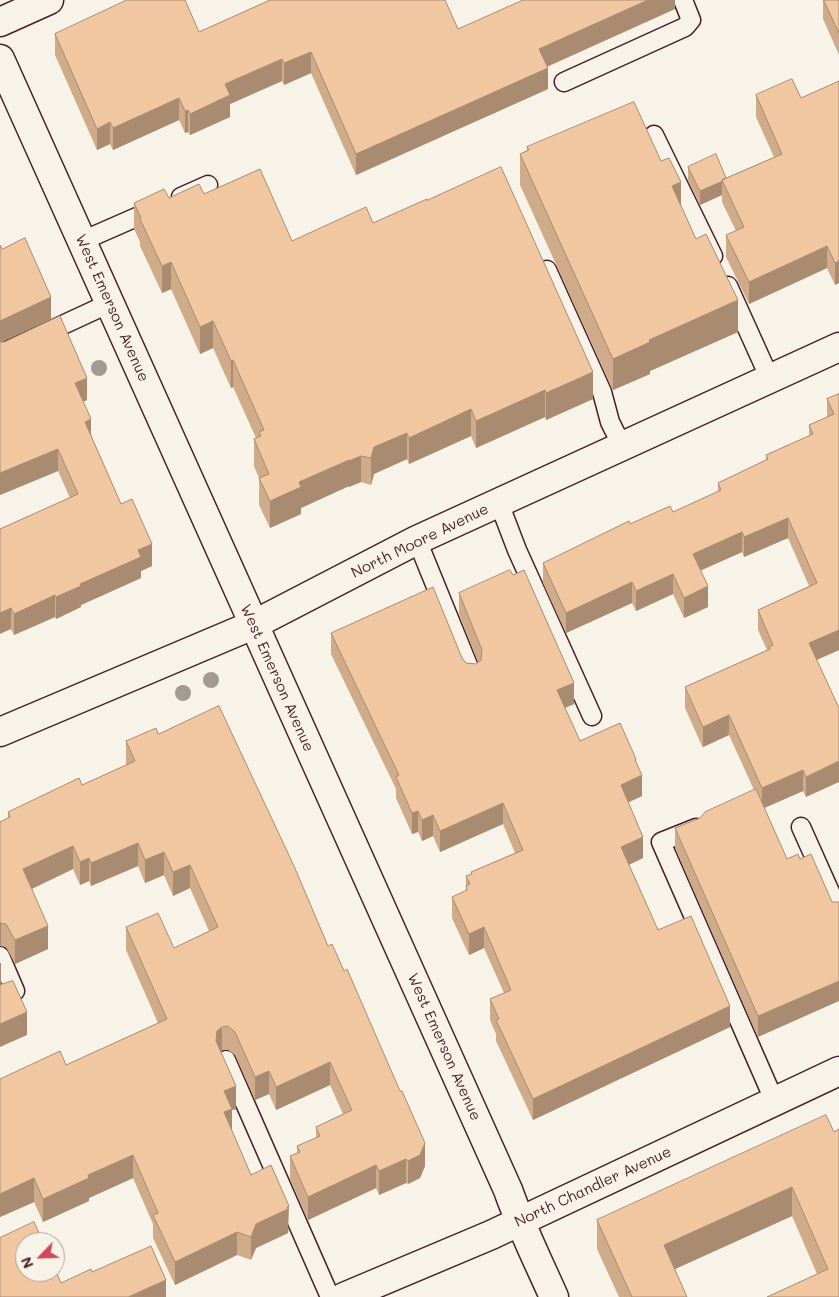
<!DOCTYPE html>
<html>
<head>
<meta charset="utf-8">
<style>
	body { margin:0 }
	#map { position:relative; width:839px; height:1297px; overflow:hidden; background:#f7f3e8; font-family:Mali,sans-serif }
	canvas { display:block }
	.north { position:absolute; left:15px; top:1232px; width:50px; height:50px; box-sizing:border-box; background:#f7f3e8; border:1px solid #b29e9c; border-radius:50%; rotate:246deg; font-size:14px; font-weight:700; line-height:20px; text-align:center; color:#4a1f2b }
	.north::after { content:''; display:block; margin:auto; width:18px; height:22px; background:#d1495b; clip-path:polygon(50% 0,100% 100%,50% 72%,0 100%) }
</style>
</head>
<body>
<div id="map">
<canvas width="839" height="1297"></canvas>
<div class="north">N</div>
</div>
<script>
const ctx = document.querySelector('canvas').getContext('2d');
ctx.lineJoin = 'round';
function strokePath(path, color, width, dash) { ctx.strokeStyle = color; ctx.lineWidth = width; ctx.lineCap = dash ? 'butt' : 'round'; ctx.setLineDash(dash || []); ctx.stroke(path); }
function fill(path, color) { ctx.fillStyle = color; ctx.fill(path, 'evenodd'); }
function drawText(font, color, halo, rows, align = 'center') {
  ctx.font = font + ' Mali,sans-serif'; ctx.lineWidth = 5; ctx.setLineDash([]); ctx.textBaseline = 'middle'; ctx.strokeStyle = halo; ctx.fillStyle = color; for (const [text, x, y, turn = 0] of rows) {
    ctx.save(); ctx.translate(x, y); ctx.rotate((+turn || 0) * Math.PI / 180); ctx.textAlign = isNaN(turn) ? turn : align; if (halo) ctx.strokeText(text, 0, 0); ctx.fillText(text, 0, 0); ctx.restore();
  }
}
const service = new Path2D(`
	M564 82 685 27 691 20 683 0
	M654 135 713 256
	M181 197 208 185
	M82 241 155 209
	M547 270 602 392 610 422 622 446
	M728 286 770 379
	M0 354 110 303
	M499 503 517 550 592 716
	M417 540 472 675
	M801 827 839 912
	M696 828 661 842 774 1100
	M0 956 15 991 0 998
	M226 1060 330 1297`);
const minor = new Path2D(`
	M0 732 253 625 417 540 839 347
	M344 1297 491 1235 839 1071`);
const tertiary = new Path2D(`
	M0 22 49 0
	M0 59 508 1190C521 1227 538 1261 554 1297`);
strokePath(service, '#4a1f2b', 21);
strokePath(minor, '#4a1f2b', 31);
strokePath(tertiary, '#4a1f2b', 31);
strokePath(service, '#f7f3e8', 18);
strokePath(minor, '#f7f3e8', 28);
strokePath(tertiary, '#f7f3e8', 28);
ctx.fillStyle = '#a49a94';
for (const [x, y] of [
	[99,368],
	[211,680],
	[183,693]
]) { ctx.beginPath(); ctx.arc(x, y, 8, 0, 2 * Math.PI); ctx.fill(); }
fill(new Path2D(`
	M675 0V9L547 67 548 89 356 175 311 73 284 85 282 81 230 104V117L190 135 188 132 185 133 179 120 113 150 110 144 97 150 55 55V34L458 29Z
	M823 0H839V55L823 19Z
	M839 81 835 285 827 268 749 304 726 257V235L736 231 722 202V195L700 205 688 180V167L726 178 774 157 756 117V95L801 98Z
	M527 147 681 206 738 332 650 371V374L613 390 520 185V154L527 150Z
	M204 194 292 241 373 223 593 399 546 420 545 417 476 448 471 436 409 464 407 459 374 474 371 485 361 482 349 487V486L301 508V514L270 528 259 505V478L254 466V439L256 438 233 387 231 388 213 348 200 354 171 289 162 293 140 246V242L134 229V203Z
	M0 245 2 249 51 319 1 342 87 400 83 402 91 435 121 504 152 566 141 571V578L81 605V607L56 619 55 617 14 635 11 629 0 529 70 498 58 471 0 495Z
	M839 394V650L817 660 806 797 803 791 764 808 758 1037 675 848V828L700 818 754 790 729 735 703 747 702 746 685 708V687L767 650 758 630V610L809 586 788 538 744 557 742 552 701 570 708 607 684 618 673 594 636 611 632 603 566 633 543 583V563L630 524 673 512 718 492V483L766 460V455L809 436V425L827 417V399Z
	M459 593 574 704 565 708 580 741 636 763 642 796 628 802 643 858 629 865 658 930 730 1027 533 1120 496 1041V1034L490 1020V999L504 993 484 948 469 955 452 918V897L466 891V876L471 874V872L515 853 503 824 440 852 433 836 422 841 418 832 412 834 396 798V789L331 654V633L462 658 466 663 476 664 478 662 459 614Z
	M158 734 328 946 425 1166 420 1178 408 1184 406 1183 379 1195 376 1188 308 1220 290 1179V1156L297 1153V1146L316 1138V1127L343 1114 330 1085 276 1110 269 1094 255 1100 235 1055 228 1050H222L221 1051 236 1109 232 1110V1131L251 1175 289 1229 288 1233 256 1248 251 1260 237 1255 175 1285 153 1238V1224L133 1178 89 1198V1201L43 1222 34 1202 0 1217V1079L66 1065 158 1023 126 950V927L174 948 209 931 190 888 173 896 164 875 145 883 138 866 91 886 89 881 80 885 73 869 32 889 48 949 15 964 6 947 0 946V822L8 818V812L82 785 126 765V741Z
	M834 1132 839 1297 817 1274 792 1216 675 1269 687 1297H619L597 1249V1220Z`), '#cfab8a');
fill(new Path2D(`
	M648 0H675V9L539 70V49Z
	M311 52V73L284 85V63Z
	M282 59V81L230 104V117L190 135V114L225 84Z
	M548 68V89L356 175V154Z
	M179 98V120L113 150V128Z
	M188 110V132L185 133V111Z
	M110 122V144L97 150V129Z
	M722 181V195L700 205V191Z
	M681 182V213L672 186Z
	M827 246V268L749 304V282Z
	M839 261V283L835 285V263Z
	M171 262V289L162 293V266Z
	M51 297V319L0 342V321Z
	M738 300V332L650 371V374L613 390V359L649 340Z
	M213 321V348L200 354V327Z
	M233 360V387L231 388V361Z
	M593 372V399L546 420V393Z
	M87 378V400L75 405V383Z
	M545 390V417L476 448V421Z
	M471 409V436L409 464V438Z
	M91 419V441L85 422Z
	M407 433V459L374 474 371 485V458L374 447Z
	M58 449V471L0 495V473Z
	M361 456V482L349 487V461Z
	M349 460V486L301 508V514L270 528V501L299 482Z
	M788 518V538L744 557V537Z
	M742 532V552L693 574V554Z
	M152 544V566L141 571V578L81 605V607L56 619V597L138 550Z
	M673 574V594L636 611V591Z
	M632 582V603L566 633V613Z
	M708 586V607L684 618V598Z
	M55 595V617L14 635V614Z
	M11 608V629L0 634V613Z
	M839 630V650L809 663V643Z
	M574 683V704L557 711V690Z
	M729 715V735L703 747V727Z
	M636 759V778L642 775V796L621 806V785L635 760Z
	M839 761V782L806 797V777Z
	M803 770V791L762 809V788Z
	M503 803V824L440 852V831Z
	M418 811V832L412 834V813Z
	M433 815V836L422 841V820Z
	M643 837V858L621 868V847Z
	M138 843V866L91 886V863Z
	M73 846V869L23 893V869Z
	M164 852V875L145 883V860Z
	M89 858V881L80 885V862Z
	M190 865V888L173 896V872Z
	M1 922V945L0 946V923Z
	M48 926V949L15 964V940Z
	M484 927V948L469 955V934Z
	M0 963H1V986H0Z
	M839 981V1001L758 1037V1016Z
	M730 1006V1027L533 1120V1099Z
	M27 1012V1035L0 1047V1024Z
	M222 1027V1050L217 1054 216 1041 217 1031Z
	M330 1062V1085L276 1110V1087Z
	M269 1071V1094L255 1100V1077Z
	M236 1086V1109L232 1110V1132L224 1135V1091Z
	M425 1143V1166L420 1178 408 1184V1161Z
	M133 1155V1178L89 1198V1201L43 1222V1199L88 1175Z
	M406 1159V1183L379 1195V1171Z
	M376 1165V1188L308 1220V1197Z
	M34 1178V1202L0 1217V1194Z
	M792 1187V1216L664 1274V1245Z
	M289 1206 288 1233 256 1248 251 1260V1237L256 1224Z
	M237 1232V1255L175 1285V1262Z
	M166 1280V1297H128Z`), '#a98b71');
const building = new Path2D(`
	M127 0H185L199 32 270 0H445L458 29 523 0H648L539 49 548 68 356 154 311 52 284 63 282 59 225 84 230 95 190 114 188 110 185 111 179 98 113 128 110 122 97 129 55 34Z
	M824 0H839V33Z
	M792 79 801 98 839 81V261L835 263 827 246 749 282 726 235 744 227 722 180 782 154 756 95Z
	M634 102 661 161 669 158 681 182 672 186 696 239 706 234 738 300 649 340 650 342 613 359 520 154 529 150 527 147Z
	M716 154 726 178 722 180 723 181 700 191 688 167Z
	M501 167 593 372 546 393 545 390 476 421 471 409 409 438 407 433 374 447 371 458 361 456 349 461V460L299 482 301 487 270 501 259 478 269 474 254 439 261 436 259 432 264 430 233 360 231 361 213 321 200 327 171 262 162 266 140 219 141 218 134 203 164 189 169 198 199 184 204 194 260 169 292 241 366 207 373 223 427 199V200Z
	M25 238 51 297 0 321V245L2 249Z
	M60 316 87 378 75 383 91 419 85 422 121 504 132 499 152 544 138 550 141 557 80 584 81 586 56 597 55 595 14 614 11 608 0 613V529L78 494 58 449 0 473V342H4Z
	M839 394V630L809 643 839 708V761L806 777 803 770 762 788 729 715 703 727 685 687 770 649 769 647 773 645 758 610 817 583 788 518 744 537 742 532 693 554 708 586 684 598 673 574 636 591 632 582 566 613 543 563 629 521 630 524 670 506 673 512 721 490 718 483 768 459 766 455 813 434 809 425 834 414 827 399Z
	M510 570 513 575 524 570 574 683 557 690 580 741 620 723 636 759 635 760 642 775 621 785 643 837 621 847 658 930 691 916 730 1006 533 1099 496 1020 499 1019 490 999 511 990 484 927 469 934 452 897 467 890 466 886 470 884 466 876 472 874 471 872 523 850 503 803 440 831 433 815 422 820 418 811 412 813 396 777 399 775 331 633 433 587 462 658 466 663 476 664 481 660 482 650 459 593Z
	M219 706 294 866 328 946 332 944 344 971 347 969 400 1091H402L425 1143 420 1155 408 1161 406 1159 379 1171 376 1165 308 1197 290 1156 300 1152 297 1146 320 1136 316 1127 352 1110 330 1062 276 1087 269 1071 255 1077 235 1032 228 1026 222 1027 217 1031 216 1041 236 1086 224 1091 232 1109 224 1112 251 1175 271 1165 289 1206 287 1207 288 1209 256 1224 251 1237 237 1232 175 1262 153 1215 158 1213 133 1155 88 1175 89 1178 43 1199 34 1178 0 1194V1079L60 1051 66 1065 167 1019 126 927 158 913 174 948 218 927 190 865 173 872 164 852 145 860 138 843 91 863 89 858 80 862 73 846 23 869 48 926 15 940 6 924 0 923V822L10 817 8 812 79 778 82 785 135 761 126 741 156 728 158 734Z
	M756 789 787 859 798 854 800 859 811 854 832 902H839V981L758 1016 675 828 700 818 705 812Z
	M13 981 27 1012 0 1024V985Z
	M826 1115 834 1132 839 1129V1297H767L828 1269 792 1187 664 1245 687 1297H632L597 1220Z
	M34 1222 43 1242H25V1272H55V1269L61 1283 91 1269 92 1272 151 1246 166 1280 128 1297H0V1238Z`);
fill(building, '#f1c7a1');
strokePath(building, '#a98b71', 1);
drawText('15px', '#4a1f2b', '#f7f3e8', [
	["West Emerson Avenue",112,308,66],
	["North Moore Avenue",420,541,-26],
	["West Emerson Avenue",277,678,66],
	["West Emerson Avenue",444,1047,66],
	["North Chandler Avenue",593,1187,-25]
]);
</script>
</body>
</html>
